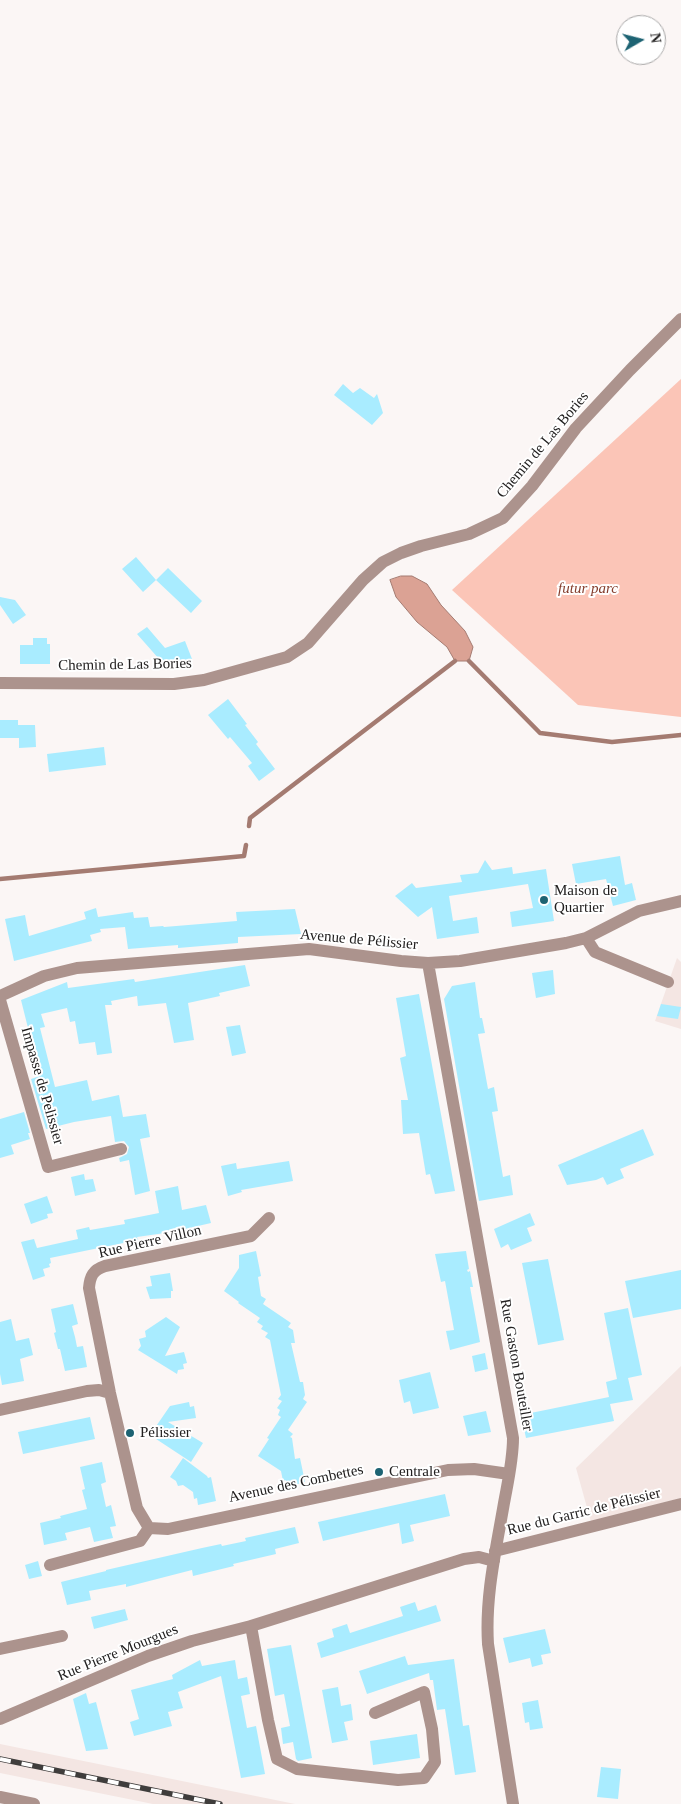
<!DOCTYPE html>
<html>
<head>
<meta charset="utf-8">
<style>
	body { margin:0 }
	#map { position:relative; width:681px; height:1804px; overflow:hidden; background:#fbf6f5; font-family:Georgia,serif }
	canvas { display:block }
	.north { position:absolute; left:616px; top:15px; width:50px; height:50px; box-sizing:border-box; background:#fff; border:1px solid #a7a6a6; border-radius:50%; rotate:82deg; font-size:14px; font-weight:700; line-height:20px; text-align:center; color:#222020 }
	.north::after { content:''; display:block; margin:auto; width:18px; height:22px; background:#1d6373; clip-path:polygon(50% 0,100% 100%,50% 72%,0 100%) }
</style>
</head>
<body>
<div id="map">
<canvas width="681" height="1804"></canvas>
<div class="north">N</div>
</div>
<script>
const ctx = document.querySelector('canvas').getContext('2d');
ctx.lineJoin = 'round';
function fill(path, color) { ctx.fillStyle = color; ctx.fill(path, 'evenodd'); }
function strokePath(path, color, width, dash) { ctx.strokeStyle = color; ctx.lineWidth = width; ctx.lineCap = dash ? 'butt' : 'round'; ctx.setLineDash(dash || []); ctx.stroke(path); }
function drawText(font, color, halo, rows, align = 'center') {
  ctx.font = font + ' Georgia,serif'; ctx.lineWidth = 4; ctx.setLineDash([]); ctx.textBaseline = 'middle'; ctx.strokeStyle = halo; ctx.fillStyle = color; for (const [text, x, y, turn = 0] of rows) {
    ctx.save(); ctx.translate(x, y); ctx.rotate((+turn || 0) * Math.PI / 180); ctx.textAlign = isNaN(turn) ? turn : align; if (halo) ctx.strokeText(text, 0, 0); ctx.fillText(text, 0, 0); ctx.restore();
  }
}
fill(new Path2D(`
	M677 958 681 962V1029L655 1021Z
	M681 1366V1498L591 1522 576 1468Z
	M0 1744 295 1804H153L0 1773Z`), '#f4e6e3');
fill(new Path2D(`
	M681 379V717L578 705 452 590Z`), '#fbc5b7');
const water = new Path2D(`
	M401 576H412L427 584 441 605 465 631 473 647 469 661H455L447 647 417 622 396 597 390 580Z`);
fill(water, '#dba294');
strokePath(water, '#a47b71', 1);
strokePath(new Path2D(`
	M469 661 540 733 612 742 681 735
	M249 826 250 818 455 661
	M0 879 244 856 246 845`), '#a47b71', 4.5);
fill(new Path2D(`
	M343 384 353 393 360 388 374 398 377 394 383 413 372 425 334 395Z
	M136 557 156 580 143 592 122 569Z
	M168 568 202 601 191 613 156 580Z
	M0 597 15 600 26 615 13 624 0 605Z
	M147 627 165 648 185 641 192 659 180 664 179 661 167 668 137 634Z
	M33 638H47V644H50V664H20V645H33Z
	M228 699 247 724 245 725 258 742 256 744 275 769 259 781 248 766 252 763 230 737 228 739 208 715Z
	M0 720H18V725H35L36 747 19 748V738H0Z
	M104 747 106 765 49 772 47 754Z
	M620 856 625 885 632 883 636 900 613 906 606 879 576 884 572 864Z
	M485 860 492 870 512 867 513 874 546 869 554 921 512 927 510 912 533 908 528 884 449 896 453 921 477 917 479 933 437 939 432 907 418 917 395 896 412 883 416 888 462 882 460 875 478 873Z
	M96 908 98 917 133 912 134 918 148 917 150 927 163 926 164 927 237 921 236 912 295 909 301 934 238 937V943L178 948V945L128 949 125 927 100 929 101 932 90 935 92 941 14 961 5 919 25 915 29 936 86 919 84 912Z
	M245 965 250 986 219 993 220 996 188 1003 194 1040 174 1043 166 1003 138 1006 137 996 111 1001 112 1005H105L112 1053 97 1055 95 1042 79 1044 75 1021 70 1022 67 1008 41 1014 45 1027 40 1028 55 1087 87 1080 92 1101 119 1095 123 1117 146 1114 150 1137 140 1139 150 1191 135 1195 129 1160 120 1162 119 1158 127 1154 129 1147 124 1141 115 1142 111 1116 74 1122 46 1129 31 1079 40 1076 21 1000 67 982 68 988 134 979 135 982Z
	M553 970 555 994 536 998 532 973Z
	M475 982 480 1018H482L485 1033 478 1034 488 1089 494 1087 498 1111 492 1112 503 1177 510 1175 513 1195 479 1201 444 999 452 986Z
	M419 994 455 1191 435 1194 430 1174 426 1175 419 1133 403 1134 401 1100H408L400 1058 406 1056 396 998Z
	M661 1004 681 1007 678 1019 657 1016Z
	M240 1025 246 1053 232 1056 226 1027Z
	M24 1112 30 1133H28L30 1139 11 1145 14 1154 0 1158V1119Z
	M643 1129 654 1155 620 1169 624 1178 607 1185 603 1177 596 1180 567 1185 558 1165Z
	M289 1161 293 1181 241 1190 242 1192 228 1196 221 1166 236 1163 237 1169Z
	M84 1174 85 1180 93 1179 96 1191 75 1196 71 1177Z
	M178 1186 182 1210 206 1205 211 1223 172 1232 137 1237 138 1240 50 1258 51 1263 49 1264 50 1267 43 1269 45 1276 33 1280 21 1242 34 1239 37 1248 78 1239 76 1230 89 1227 90 1230 125 1224 124 1220 159 1213 155 1191Z
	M47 1196 53 1213 47 1214 48 1218 31 1224 24 1204Z
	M530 1213 535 1225 527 1228 532 1241 511 1250 508 1244 501 1248 494 1229Z
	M256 1251 261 1276 258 1277 261 1296 266 1299 263 1304 291 1323 288 1327 293 1330 295 1343H291L300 1382H303L305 1395 303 1399 307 1402 288 1430 293 1434 290 1437 292 1438 295 1459 300 1458 305 1482 287 1487 286 1480 283 1481 281 1471 258 1456 269 1439 267 1438 281 1417 278 1415 280 1410 277 1408 282 1401 278 1399 281 1395 270 1340 265 1337 268 1333 261 1329 263 1326 257 1322 260 1318 238 1303 239 1302 224 1291 239 1268V1255Z
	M466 1251 469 1269 467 1270 468 1272 470 1271 473 1287H470L480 1342 450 1350 446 1331 454 1330 445 1281 441 1282 435 1254Z
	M548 1259 564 1340 538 1345 522 1263Z
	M681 1270V1309L633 1318 625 1281Z
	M170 1273 173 1291H171V1298L150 1299 146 1287 152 1286 150 1276Z
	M73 1304 78 1324 72 1326 75 1337 77 1347 83 1346 87 1367 65 1371 60 1349H58L54 1333 56 1332 51 1309Z
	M628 1308 642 1375 628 1378 633 1400 610 1404 614 1421 526 1438 521 1415 609 1397 606 1382 617 1379 604 1313Z
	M166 1317 180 1327 165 1356 184 1352 187 1363 183 1364 184 1369 178 1370 177 1374 138 1350 141 1346 139 1339 146 1337 145 1331Z
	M11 1319 16 1341 29 1338 33 1355 20 1359 24 1381 2 1385 0 1374V1322Z
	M485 1353 488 1369 475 1372 472 1356Z
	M430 1372 439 1408 413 1414 410 1401 404 1403 399 1380Z
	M189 1402 190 1407 194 1406 196 1418 168 1422 203 1443 191 1462 150 1435 170 1406Z
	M486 1411 491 1432 468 1436 463 1416Z
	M90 1417 95 1439 23 1454 18 1432Z
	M183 1458 207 1476 208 1478 211 1477 216 1501 198 1505 197 1498 194 1499 193 1492 183 1485 178 1486 176 1481 170 1477Z
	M102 1462 106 1482 101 1484 106 1507 111 1505 116 1526 110 1527 113 1538 94 1542 90 1527 65 1533 67 1540 44 1545 40 1523 61 1518 60 1516 87 1509 82 1490 85 1489 80 1467Z
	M445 1494 450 1516 410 1525 414 1541 402 1544 399 1523 323 1541 318 1522Z
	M295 1527 299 1543 275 1549 276 1554 233 1564 234 1566 193 1576 192 1570 126 1587V1584L89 1591 91 1600 67 1605 61 1582 106 1571V1570L202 1548 221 1544 222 1546 246 1541 245 1538Z
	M38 1561 42 1576 29 1579 25 1565Z
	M415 1602 418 1611 436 1605 441 1621 321 1658 317 1643 334 1637 332 1629 347 1624 350 1633 403 1616 400 1607Z
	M125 1609 128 1620 94 1629 91 1617Z
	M545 1629 551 1653 541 1655 543 1664 532 1667 530 1658 509 1663 503 1638Z
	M291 1645 312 1758 298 1761 296 1759 293 1742 283 1744 281 1728 290 1726 284 1694 275 1696 267 1649Z
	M405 1656 408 1665 454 1659 463 1726 469 1725 476 1772 455 1775 445 1709 437 1710 433 1680H430L429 1673 367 1694 359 1671Z
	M200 1660 202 1666 235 1660 238 1679 247 1677 250 1694 241 1696 247 1728 256 1726 265 1774 241 1778 221 1676 178 1692 183 1708 168 1712 172 1726 134 1736 130 1722 139 1719 131 1690 173 1679 172 1675Z
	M338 1687 341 1706 351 1704 353 1720 344 1722 348 1740 332 1743 322 1690Z
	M86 1693 89 1704 96 1702 108 1749 86 1751 73 1699Z
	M538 1700 543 1728 530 1730 529 1722 525 1723 522 1703Z
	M417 1734 420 1758 373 1765 370 1741Z
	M601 1767 621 1769 618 1799 597 1797Z`), '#a9ecff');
strokePath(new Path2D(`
	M0 683 174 684 204 680 287 657 308 643 363 580 383 562 401 553 421 546 469 534 503 518 532 486 576 428 630 370 681 319
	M586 938 595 952 668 982
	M428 963 513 1438C513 1460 508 1481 504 1503 496 1550 485 1596 488 1644L513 1804
	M0 996 44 976 77 968 309 949 401 961 428 963 460 961 566 943 586 938 639 911 681 901
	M0 1000 48 1167 121 1149
	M269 1218 251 1236 105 1266C93 1270 90 1276 89 1288L110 1393 137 1508 149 1528 168 1529 448 1470 474 1469 509 1474
	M0 1410 87 1391 99 1390 110 1393
	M495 1551 681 1504
	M50 1565 140 1541 149 1528
	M251 1626 268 1720 277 1759 297 1769 398 1780 424 1778 435 1762 432 1729 424 1692 375 1713
	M0 1649 62 1636
	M0 1719 148 1656 192 1641 251 1626 464 1559 479 1557 494 1561
	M0 1797 34 1804`), '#ac938d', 12);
const rail = new Path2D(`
	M0 1759 220 1804`);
strokePath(rail, '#3f3d3c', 5.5);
strokePath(rail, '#fff', 4, [11]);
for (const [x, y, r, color] of [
	[544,900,5,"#1d6373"],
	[130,1433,5,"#1d6373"],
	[379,1472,5,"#1d6373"]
]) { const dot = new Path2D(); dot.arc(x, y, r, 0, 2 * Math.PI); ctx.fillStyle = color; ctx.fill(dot); strokePath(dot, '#fff', 2); }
drawText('15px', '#222020', '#fff', [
	["Chemin de Las Bories",543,445,-50],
	["Chemin de Las Bories",125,665,-1],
	["Avenue de Pélissier",359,940,5],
	["Impasse de Pelissier",42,1086,74],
	["Rue Pierre Villon",150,1242,-13],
	["Rue Gaston Bouteiller",516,1365,80],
	["Avenue des Combettes",296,1484,-12],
	["Rue du Garric de Pélissier",584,1512,-14],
	["Rue Pierre Mourgues",118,1653,-22]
]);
drawText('italic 15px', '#853e2d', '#fff', [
	["futur parc",588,589]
]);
drawText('15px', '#222020', '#fff', [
	["Maison de",554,891],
	["Quartier",554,908],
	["Pélissier",140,1433],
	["Centrale",389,1472]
], 'left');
</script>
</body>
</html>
